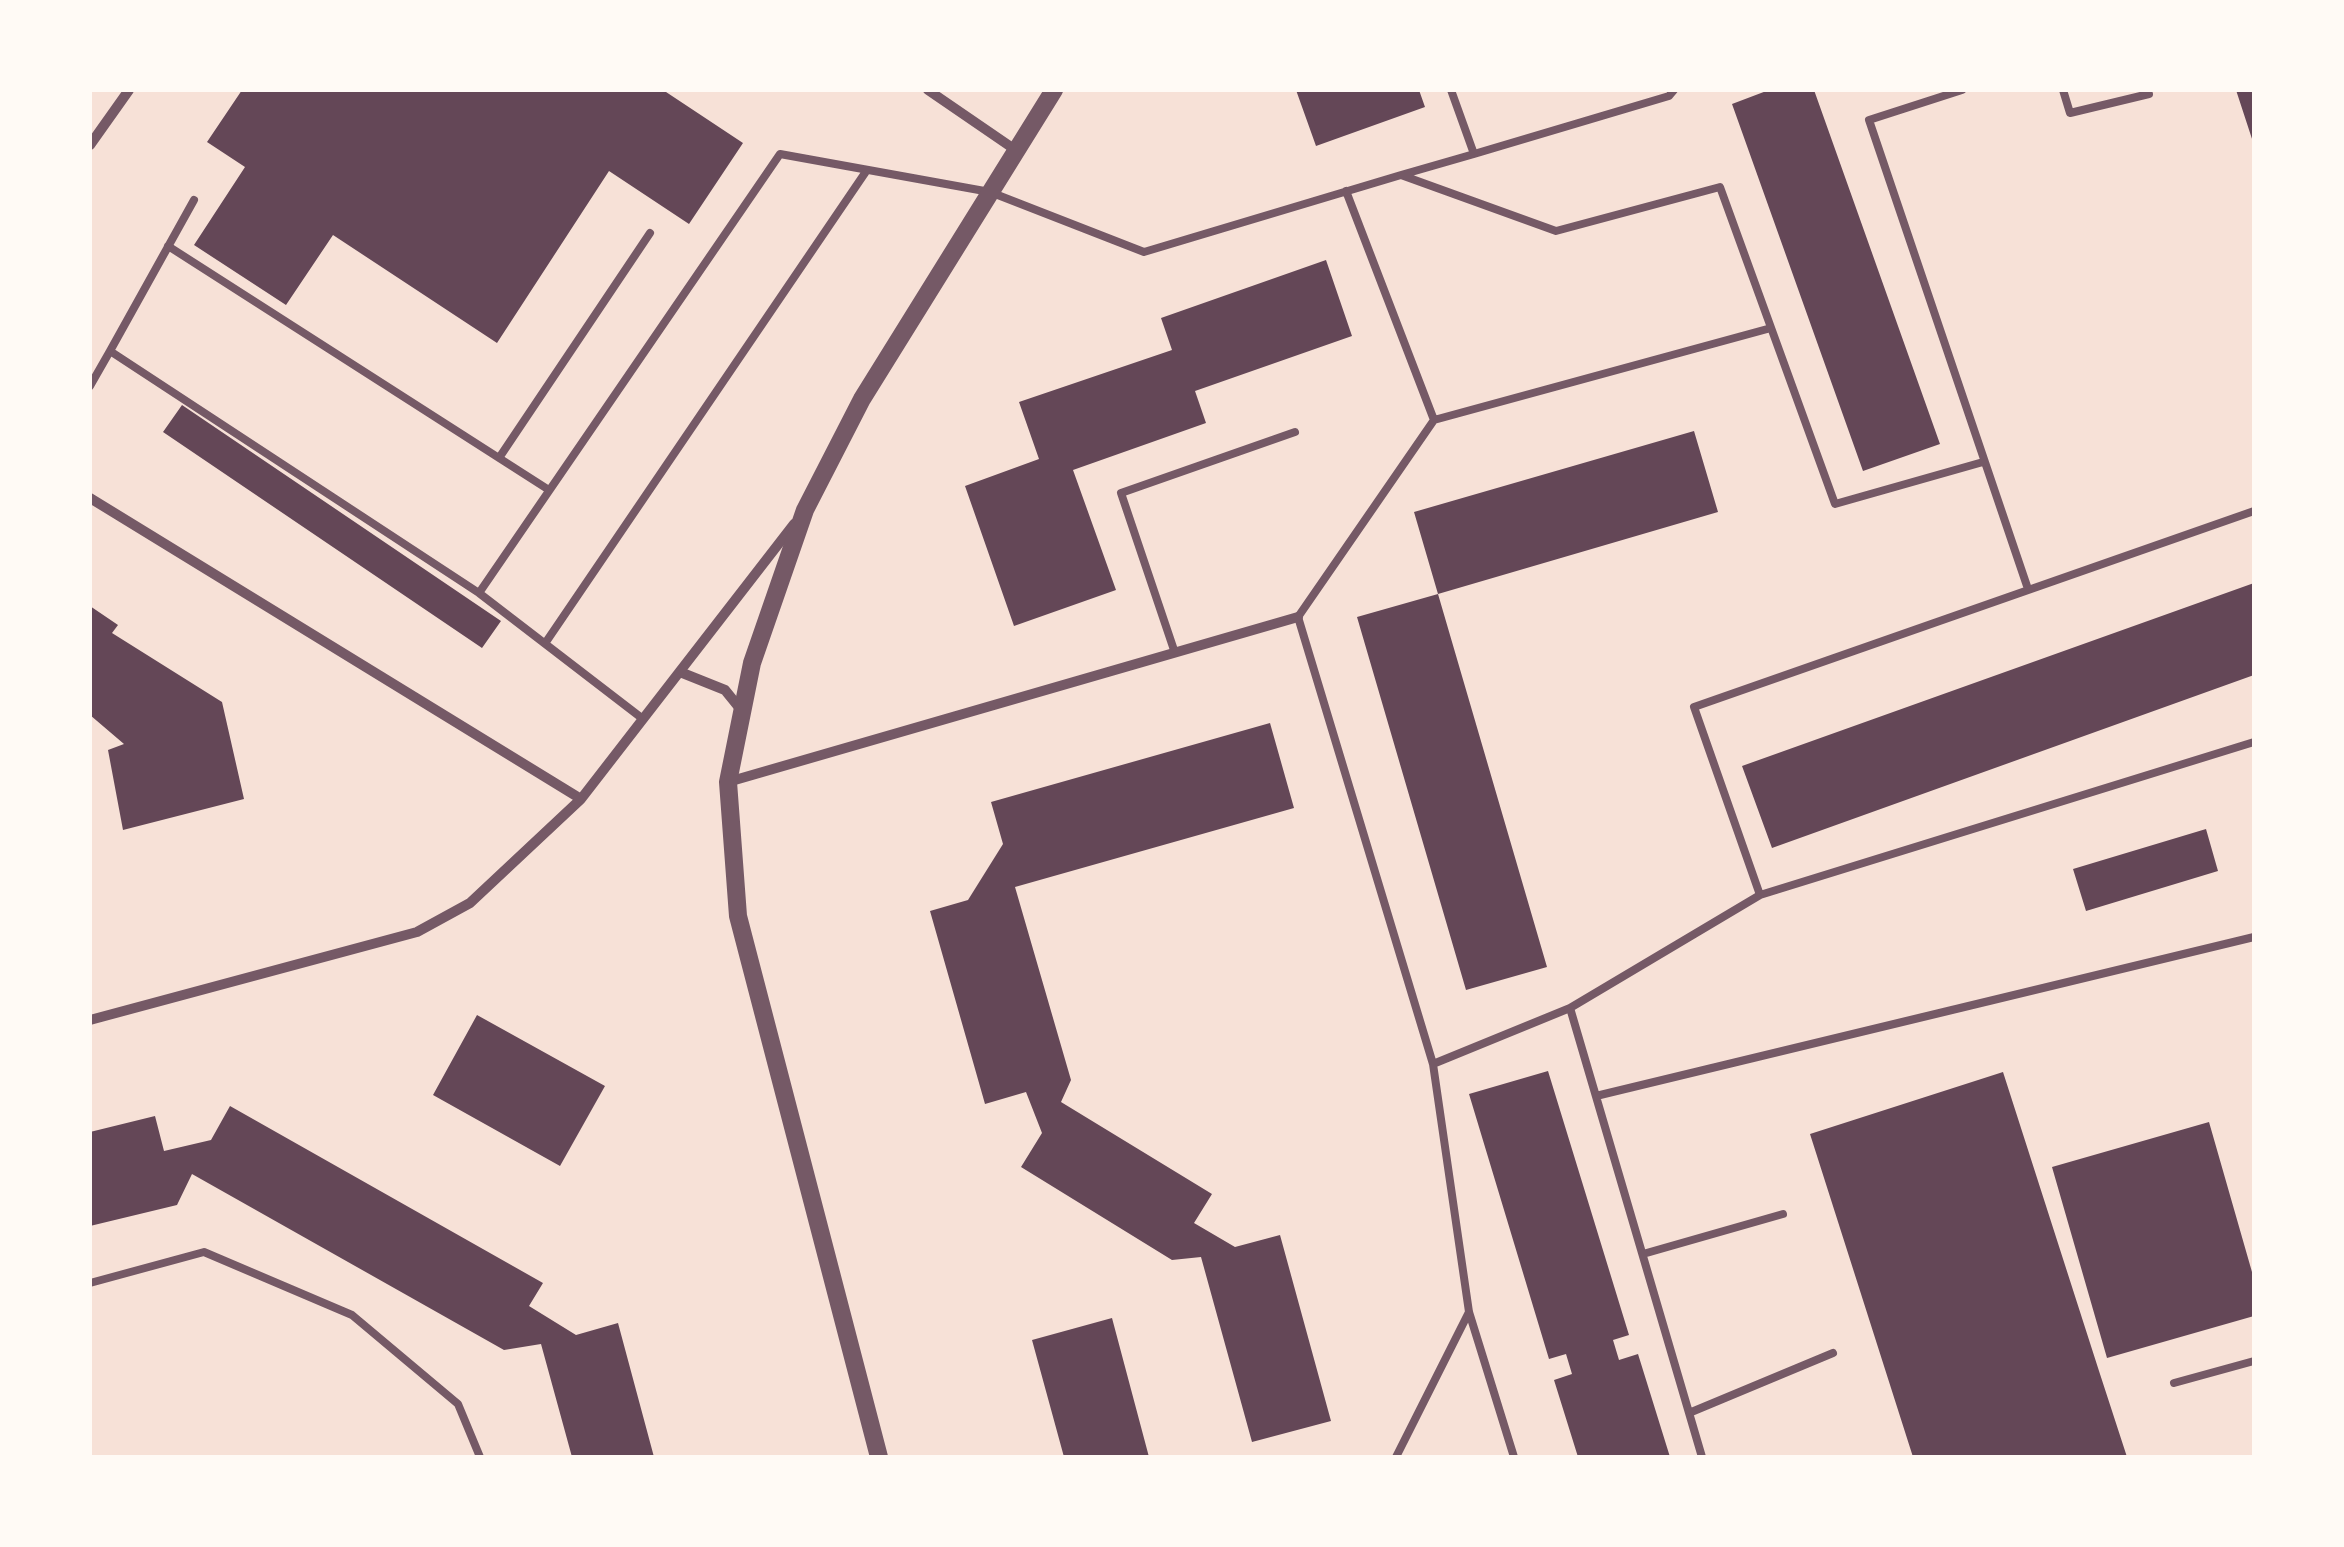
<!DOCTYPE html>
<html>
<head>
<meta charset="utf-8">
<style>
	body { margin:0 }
	#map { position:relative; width:2344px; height:1547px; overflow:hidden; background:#f7e1d7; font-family:"Fira Sans",sans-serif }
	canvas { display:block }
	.frame { position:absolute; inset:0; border:92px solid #fffaf5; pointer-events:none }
</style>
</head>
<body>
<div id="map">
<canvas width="2344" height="1547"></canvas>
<div class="frame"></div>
</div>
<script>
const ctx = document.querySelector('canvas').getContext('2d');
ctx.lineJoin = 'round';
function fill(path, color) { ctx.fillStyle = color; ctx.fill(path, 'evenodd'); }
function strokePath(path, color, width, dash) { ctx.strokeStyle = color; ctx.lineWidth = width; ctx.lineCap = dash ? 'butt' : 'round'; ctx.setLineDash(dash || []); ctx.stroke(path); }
fill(new Path2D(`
	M242 90H663L743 143 689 224 609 171 497 343 333 235 286 305 194 245 245 167 207 142Z
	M1296 90H1419L1425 107 1316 146Z
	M1769 90H1814L1940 444 1863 471 1732 104Z
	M2236 90H2254V142H2253Z
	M1326 260 1352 336 1195 391 1206 423 1073 470 1116 590 1014 626 965 486 1039 459 1019 402 1172 350 1161 318Z
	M182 405 501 621 482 648 163 432Z
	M1694 431 1718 512 1438 594 1547 967 1466 990 1357 617 1438 594 1414 512Z
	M2254 583V675L1772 848 1742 766Z
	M90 606 118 625 112 633 222 702 244 799 123 830 108 750 124 744 90 715Z
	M1270 723 1294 808 1015 887 1071 1080 1061 1102 1212 1194 1194 1223 1235 1247 1280 1235 1331 1421 1252 1442 1201 1257 1172 1260 1021 1167 1042 1133 1026 1092 985 1104 930 911 968 900 1003 844 991 802Z
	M2206 829 2218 871 2086 911 2073 869Z
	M477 1015 605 1086 560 1166 433 1095Z
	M1548 1071 1629 1335 1613 1340 1619 1360 1638 1354 1670 1457H1578L1554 1380 1572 1374 1566 1354 1549 1359 1469 1094Z
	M2003 1072 2099 1371 2127 1457H1913L1810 1134Z
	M230 1106 543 1283 529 1306 576 1335 618 1323 654 1457H572L541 1344 504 1350 192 1174 177 1205 90 1226V1132L155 1116 164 1151 211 1140Z
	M2209 1122 2254 1279V1316L2107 1358 2052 1167Z
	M1112 1318 1149 1457H1064L1032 1340Z`), '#644757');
strokePath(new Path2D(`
	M1962 90 1869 120 2028 589
	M2063 90 2070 113 2149 94
	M1474 154 1669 96 1674 90
	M1401 175 1474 154 1451 90
	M1346 191 1434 420 1298 617 1433 1064 1469 1312 1514 1457
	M194 200 110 351 479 593 643 719
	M168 246 549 490
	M90 386 110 351
	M1434 420 1771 328
	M499 458 650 233
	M479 593 780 154 990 192 1144 252 1401 175 1556 231 1720 187 1835 504 1983 462
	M546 642 867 170
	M1175 653 1121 493 1295 432
	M1760 895 1694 707 2254 511
	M1570 1008 1702 1457
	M1433 1064 1570 1008 1760 895 2254 742
	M1596 1096 2254 937
	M1643 1254 1783 1214
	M90 1283 204 1252 352 1315 458 1404 480 1457
	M2174 1383 2254 1361
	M1689 1413 1833 1353
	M1396 1457 1469 1312`), '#755966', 8);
strokePath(new Path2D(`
	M928 90 1017 151
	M90 145 129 90
	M90 498 581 799
	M680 672 725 690 742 711
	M728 782 1298 617
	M90 1020 417 932 470 903 581 799 794 524`), '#755966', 10);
strokePath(new Path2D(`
	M879 1457 738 916 728 782 752 663 805 510 862 399 1054 90`), '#755966', 18);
</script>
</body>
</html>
